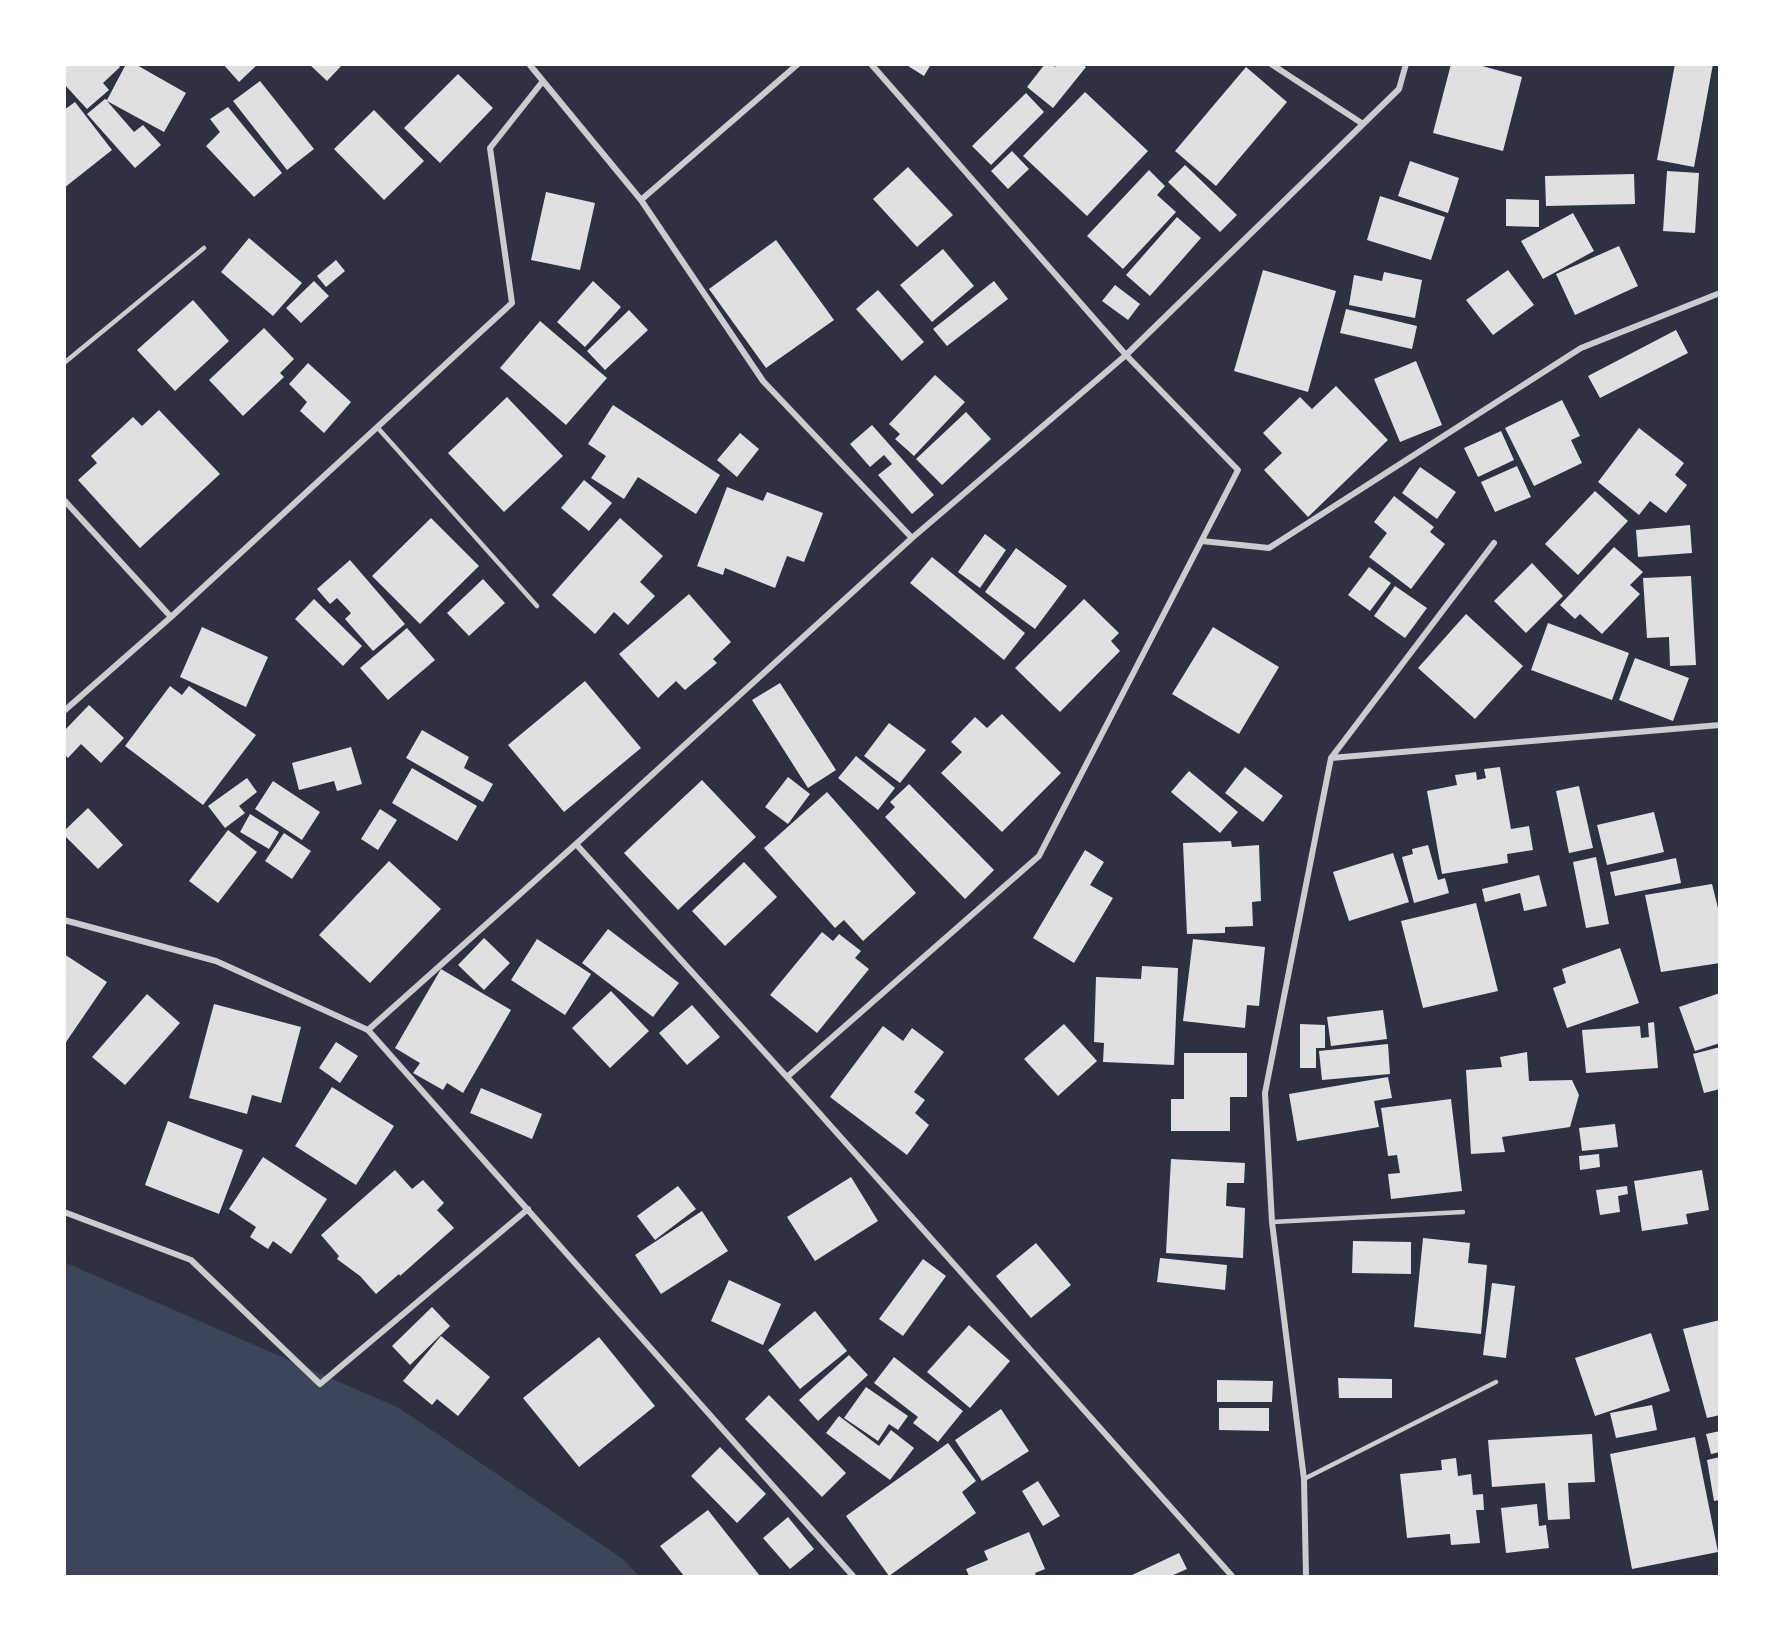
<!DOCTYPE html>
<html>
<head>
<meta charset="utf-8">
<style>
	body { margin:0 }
	#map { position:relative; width:1784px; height:1641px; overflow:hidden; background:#2d3142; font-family:Roboto,sans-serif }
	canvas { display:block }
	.frame { position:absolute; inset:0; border:66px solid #fff; pointer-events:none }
</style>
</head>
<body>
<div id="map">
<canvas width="1784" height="1641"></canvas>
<div class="frame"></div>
</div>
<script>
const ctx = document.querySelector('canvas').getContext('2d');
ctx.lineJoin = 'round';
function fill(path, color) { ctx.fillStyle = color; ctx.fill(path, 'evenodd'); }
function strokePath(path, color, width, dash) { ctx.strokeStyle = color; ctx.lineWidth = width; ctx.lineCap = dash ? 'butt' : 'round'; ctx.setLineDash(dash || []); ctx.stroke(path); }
fill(new Path2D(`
	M64 1262 399 1408 623 1559 639 1576H65Z`), '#3c4559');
fill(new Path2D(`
	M64 64H118L120 67 103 83 109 90 87 109 64 84Z
	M126 64H135L186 93 164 132 107 101 134 132 143 125 161 145 135 168 87 114 105 99 107 100Z
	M223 64H258L239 82Z
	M309 64H343L327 81Z
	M905 64H931L924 76Z
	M1045 64H1052L1055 67 1057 64H1082L1086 67 1053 108 1027 87Z
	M1451 64H1475L1522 77 1503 151 1433 133Z
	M1675 64H1713L1694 167 1657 160Z
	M1246 67 1287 102 1216 186 1175 151Z
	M458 74 493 108 440 163 404 128Z
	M260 81 314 149 287 170 233 101Z
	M1085 92 1148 151 1087 216 1023 156Z
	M1026 93 1044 112 991 165 972 146Z
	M75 102 112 150 64 188V110Z
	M228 107 282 173 254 197 206 146 220 132 210 119Z
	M374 110 424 161 384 200 334 149Z
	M1012 151 1029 169 1008 189 991 171Z
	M1410 161 1459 178 1448 213 1398 196Z
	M1185 165 1237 215 1220 232 1168 182Z
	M908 167 953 215 917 247 873 199Z
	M1149 170 1165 186 1157 195 1176 212 1123 269 1087 236Z
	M1667 171 1699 173 1695 233 1663 231Z
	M1634 174 1635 204 1546 206 1545 176Z
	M546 192 595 203 580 270 531 260Z
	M1380 196 1445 217 1431 260 1367 240Z
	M1506 199 1539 200V227L1506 226Z
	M1573 213 1594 251 1543 279 1521 241Z
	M1177 217 1201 238 1150 296 1126 275Z
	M249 238 302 283 273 316 221 272Z
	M776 240 834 320 766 368 709 289Z
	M1619 246 1638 286 1575 315 1556 274Z
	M943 249 974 286 932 322 900 285Z
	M336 260 345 271 326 287 317 276Z
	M1263 270 1336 291 1308 392 1234 371Z
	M1508 270 1534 305 1493 335 1466 300Z
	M1384 272 1422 280 1415 318 1349 305 1354 275 1382 281Z
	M314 281 329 296 301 323 286 308Z
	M593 281 621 307 585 347 557 322Z
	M994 281 1008 299 947 346 933 329Z
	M1115 285 1140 304 1128 320 1102 301Z
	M878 290 924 342 902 361 856 309Z
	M193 300 229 341 175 391 137 350Z
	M1346 309 1417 326 1412 349 1340 333Z
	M629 310 648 330 605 370 587 351Z
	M540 321 607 378 566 425 500 368Z
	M264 328 294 359 280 373 284 377 243 416 209 380Z
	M1676 330 1688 353 1600 398 1588 376Z
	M1416 361 1442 425 1400 442 1374 379Z
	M308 363 351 402 324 433 300 411 307 402 289 384Z
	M935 375 965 402 914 456 895 439 900 434 889 424Z
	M1336 386 1388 440 1308 517 1264 470 1282 453 1263 433 1300 397 1312 409Z
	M507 397 563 456 504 512 448 453Z
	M1562 400 1580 436 1571 440 1582 463 1534 486 1505 428Z
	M613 405 720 475 696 514 638 477 624 499 591 478 606 456 588 444Z
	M159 410 220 474 140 548 78 480 97 463 91 456 133 417 142 426Z
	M966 412 991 439 942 485 916 459Z
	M872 425 934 495 912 514 878 475 892 464 884 455 870 467 850 444Z
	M1639 428 1684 463 1675 475 1687 485 1666 513 1650 501 1639 515 1598 482Z
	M1501 431 1514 460 1478 477 1464 448Z
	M740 433 759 449 737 477 717 460Z
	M1517 466 1531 497 1495 512 1481 482Z
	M1420 467 1456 492 1437 519 1402 493Z
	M584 480 612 503 589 531 561 508Z
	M727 487 763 501 767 492 823 513 804 562 787 556 775 588 725 568 723 575 697 566Z
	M1595 491 1628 521 1578 575 1545 544Z
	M1394 496 1434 527 1430 532 1445 544 1411 589 1369 557 1387 533 1374 522Z
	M431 518 479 566 420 624 372 576Z
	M620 518 663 556 640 582 655 596 628 625 614 612 595 634 552 595Z
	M1690 525 1692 553 1638 557 1636 530Z
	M985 534 1006 550 980 588 958 572Z
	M1614 547 1643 572 1630 585 1640 594 1602 634 1580 614 1575 619 1560 605Z
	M1016 548 1067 586 1035 629 985 592Z
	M932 557 1025 633 1004 660 910 583Z
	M350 560 405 624 373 651 345 619 351 613 337 598 330 604 317 589Z
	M1532 563 1563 596 1526 633 1494 601Z
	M1369 567 1391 583 1370 611 1348 595Z
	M1691 576 1696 665 1670 666 1669 637 1647 638 1643 578Z
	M483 579 505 603 469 636 447 613Z
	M1395 586 1427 608 1405 638 1374 616Z
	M689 594 731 642 713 659 717 663 685 690 676 681 658 698 619 654Z
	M314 599 362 646 343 666 295 619Z
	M1084 599 1119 633 1111 641 1120 651 1060 712 1015 668Z
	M1466 614 1523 666 1475 719 1418 668Z
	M1548 623 1629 653 1612 700 1531 670Z
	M202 627 268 657 246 707 180 677Z
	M1213 627 1279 667 1239 734 1172 694Z
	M407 628 435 660 388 700 360 668Z
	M1635 658 1689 678 1673 721 1619 700Z
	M585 681 641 748 564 812 508 745Z
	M780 683 836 770 808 788 752 700Z
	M170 686 182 695 189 686 256 735 203 805 125 746Z
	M89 705 124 738 101 763 81 744 68 758 64 754V731Z
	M1002 714 1061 773 1002 832 941 773 962 752 951 742 975 717 987 728Z
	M889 723 926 750 900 783 864 756Z
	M422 730 469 757 464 768 493 784 483 802 406 758Z
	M351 747 362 784 337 791 334 781 299 790 292 763Z
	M856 756 895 788 878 810 838 778Z
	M1245 767 1283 796 1263 822 1225 793Z
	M1500 767 1511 829 1529 826 1533 850 1507 854 1508 863 1442 874 1427 791 1457 785 1455 775 1476 772 1477 780 1486 778 1484 769Z
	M412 768 477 806 457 841 392 803Z
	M1189 771 1238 812 1220 833 1171 792Z
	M788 777 810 794 788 824 765 807Z
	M247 778 257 792 239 806 245 813 225 828 208 806Z
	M702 780 756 837 678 910 624 853Z
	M273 781 320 812 302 840 255 809Z
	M909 784 994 870 965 899 885 817 895 807 890 802Z
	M1579 786 1593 848 1569 853 1556 791Z
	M827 792 916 893 863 941 844 920 835 928 764 848Z
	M88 808 123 845 98 869 64 835V831Z
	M380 809 397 820 378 850 361 839Z
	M1654 812 1664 852 1607 865 1597 825Z
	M250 814 279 832 269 849 240 832Z
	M228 830 257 852 218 903 189 881Z
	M284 833 311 851 292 879 265 861Z
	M1231 841 1232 847 1259 845 1261 901 1252 902 1253 926 1225 927V933L1187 934 1183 843Z
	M1428 845 1438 880 1445 878 1449 893 1414 903 1402 857 1413 854 1412 849Z
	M1085 850 1104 862 1090 885 1113 898 1074 963 1033 938Z
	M1393 853 1409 902 1349 921 1333 872Z
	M1596 857 1609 924 1586 928 1573 862Z
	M1676 858 1681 883 1615 896 1610 872Z
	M389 861 441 909 370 983 319 935Z
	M744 862 777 897 725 946 692 911Z
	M1539 875 1547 906 1524 911 1520 893 1485 902 1482 889Z
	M1712 884 1720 916V963L1661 972 1645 895Z
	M1476 903 1498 991 1423 1008 1401 921Z
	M608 929 679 983 653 1017 582 963Z
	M822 932 833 941 839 934 861 951 855 958 869 969 817 1033 770 995Z
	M484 938 510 963 484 990 458 965Z
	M537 939 591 974 565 1015 511 980Z
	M1193 939 1265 947 1259 1006 1247 1005 1245 1028 1183 1021Z
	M1620 948 1639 1003 1567 1028 1553 988 1566 983 1562 969Z
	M64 954 107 982 64 1045Z
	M1142 966 1178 968 1174 1065 1103 1062 1104 1043 1094 1042 1096 977 1141 979Z
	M441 969 511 1010 463 1093 447 1083 443 1090 413 1073 420 1063 395 1048Z
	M611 991 649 1031 610 1068 572 1028Z
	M1720 993V1043L1695 1051 1679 1007Z
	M147 994 180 1023 125 1085 92 1057Z
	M214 1004 301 1027 281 1103 252 1095 247 1114 189 1098Z
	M692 1005 720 1037 687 1065 659 1033Z
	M1383 1010 1387 1039 1331 1046 1327 1017Z
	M1654 1022 1658 1068 1586 1073 1582 1030 1640 1026 1641 1038 1649 1037 1648 1023Z
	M1064 1024 1097 1061 1058 1096 1024 1059Z
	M1300 1024 1325 1025V1048H1316V1068H1300Z
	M883 1026 903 1041 912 1028 944 1052 914 1092 925 1100 915 1113 929 1125 907 1155 830 1097Z
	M336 1042 358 1056 340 1083 319 1068Z
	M1388 1044 1390 1074 1322 1080 1319 1051Z
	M1720 1047V1089L1704 1093 1693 1054Z
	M1527 1052 1529 1081 1572 1080 1579 1095 1570 1127 1502 1137 1505 1152 1471 1154 1466 1070 1502 1067 1500 1057Z
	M1184 1053H1247V1097H1230V1131H1171V1099H1184Z
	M1388 1077 1392 1098 1374 1101 1379 1127 1297 1141 1289 1094Z
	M332 1087 394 1126 356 1185 295 1146Z
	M481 1088 542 1114 532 1139 470 1113Z
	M1451 1099 1462 1191 1391 1199 1388 1174 1400 1173 1397 1155 1388 1156 1381 1108Z
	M168 1121 243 1150 219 1214 145 1185Z
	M1615 1124 1618 1147 1582 1151 1579 1128Z
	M1599 1154 1600 1167 1580 1170 1579 1156Z
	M263 1157 327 1199 291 1254 273 1241 268 1249 250 1237 256 1227 229 1209Z
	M1171 1159 1245 1163 1244 1183H1227L1226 1206 1245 1208 1243 1258 1166 1253Z
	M395 1170 412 1189 423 1180 444 1203 437 1210 454 1228 400 1276 399 1274 376 1294 360 1276 337 1259 339 1256 321 1235Z
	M1702 1170 1709 1210 1686 1214 1688 1224 1642 1231 1634 1181Z
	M851 1177 878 1221 815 1261 787 1217Z
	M678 1186 696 1209 655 1240 637 1216Z
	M1627 1186 1628 1194 1618 1196 1620 1212 1600 1215 1596 1190Z
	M702 1211 728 1251 661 1294 635 1255Z
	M1423 1238 1470 1243 1468 1263 1487 1265 1481 1334 1414 1327Z
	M1353 1241 1411 1242V1274L1352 1273Z
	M1036 1243 1071 1285 1031 1318 996 1276Z
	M1160 1258 1227 1265 1225 1290 1157 1282Z
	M923 1259 946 1276 903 1336 879 1319Z
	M729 1280 781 1304 763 1345 711 1321Z
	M1492 1283 1515 1286 1506 1358 1483 1355Z
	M432 1307 450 1326 410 1365 392 1346Z
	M815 1311 847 1351 800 1389 768 1350Z
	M1720 1320V1415L1707 1418 1683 1329Z
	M969 1325 1010 1361 970 1408 927 1372Z
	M1651 1333 1670 1391 1595 1416 1575 1358Z
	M441 1336 490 1377 458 1416 437 1399 432 1405 403 1381Z
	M599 1337 655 1406 579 1467 523 1398Z
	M849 1355 868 1375 818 1421 799 1400Z
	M894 1357 963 1411 938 1442 913 1423 918 1417 874 1383Z
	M1338 1378 1392 1379V1398H1339Z
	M1217 1380 1273 1381 1272 1402H1217Z
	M866 1387 908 1416 898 1430 889 1424 878 1441 844 1418Z
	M769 1395 846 1473 822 1497 745 1419Z
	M1652 1405 1657 1430 1616 1438 1610 1413Z
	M1219 1408H1269V1431L1219 1430Z
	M1001 1409 1029 1451 982 1481 955 1440Z
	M839 1416 879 1446 891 1430 914 1448 890 1480 826 1433Z
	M1720 1431V1452L1711 1454 1706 1434Z
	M1592 1434 1595 1482 1568 1483 1570 1519 1548 1520 1545 1483 1492 1487 1488 1440Z
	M1695 1437 1718 1552 1632 1569 1610 1454Z
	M948 1443 976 1481 962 1492 976 1513 889 1576 846 1516Z
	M720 1447 766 1494 737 1523 691 1476Z
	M1720 1457V1500L1714 1501 1707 1460Z
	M1456 1458 1458 1476 1471 1474 1473 1495 1483 1494 1484 1510H1476L1480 1543 1451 1545 1450 1534 1407 1538 1400 1474 1442 1470 1441 1460Z
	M1038 1481 1060 1516 1043 1526 1022 1491Z
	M1537 1504 1539 1526 1546 1525 1549 1548 1506 1553 1501 1508Z
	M708 1510 760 1576H684L660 1546Z
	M788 1517 814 1549 790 1569 763 1538Z
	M1029 1532 1045 1569 1035 1573 1036 1576H969L966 1569 988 1560 984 1551Z
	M1179 1553 1187 1569 1171 1576H1130Z`), '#e0e0e3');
strokePath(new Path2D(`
	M64 363 204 248
	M377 427 537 606
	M1272 1222 1463 1212
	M1304 1479 1496 1382`), '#caccd0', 4.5);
strokePath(new Path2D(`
	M529 64 641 200 763 381 912 538
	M1271 64 1363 124
	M641 200 798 64
	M64 500 171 617
	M1202 541 1269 548 1581 348 1720 293
	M64 711 171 617 512 303 490 148 543 81
	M1331 758 1720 725
	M576 844 787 1077 1232 1576
	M64 920 216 961 368 1030 853 1576
	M368 1030 576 844 912 538 1126 355 1399 89 1406 64
	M787 1077 1039 856 1238 470 1126 355 871 64
	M64 1212 191 1260 320 1384 528 1209
	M1306 1576 1304 1479 1272 1222 1265 1093 1331 758 1494 543`), '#caccd0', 6);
</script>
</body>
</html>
